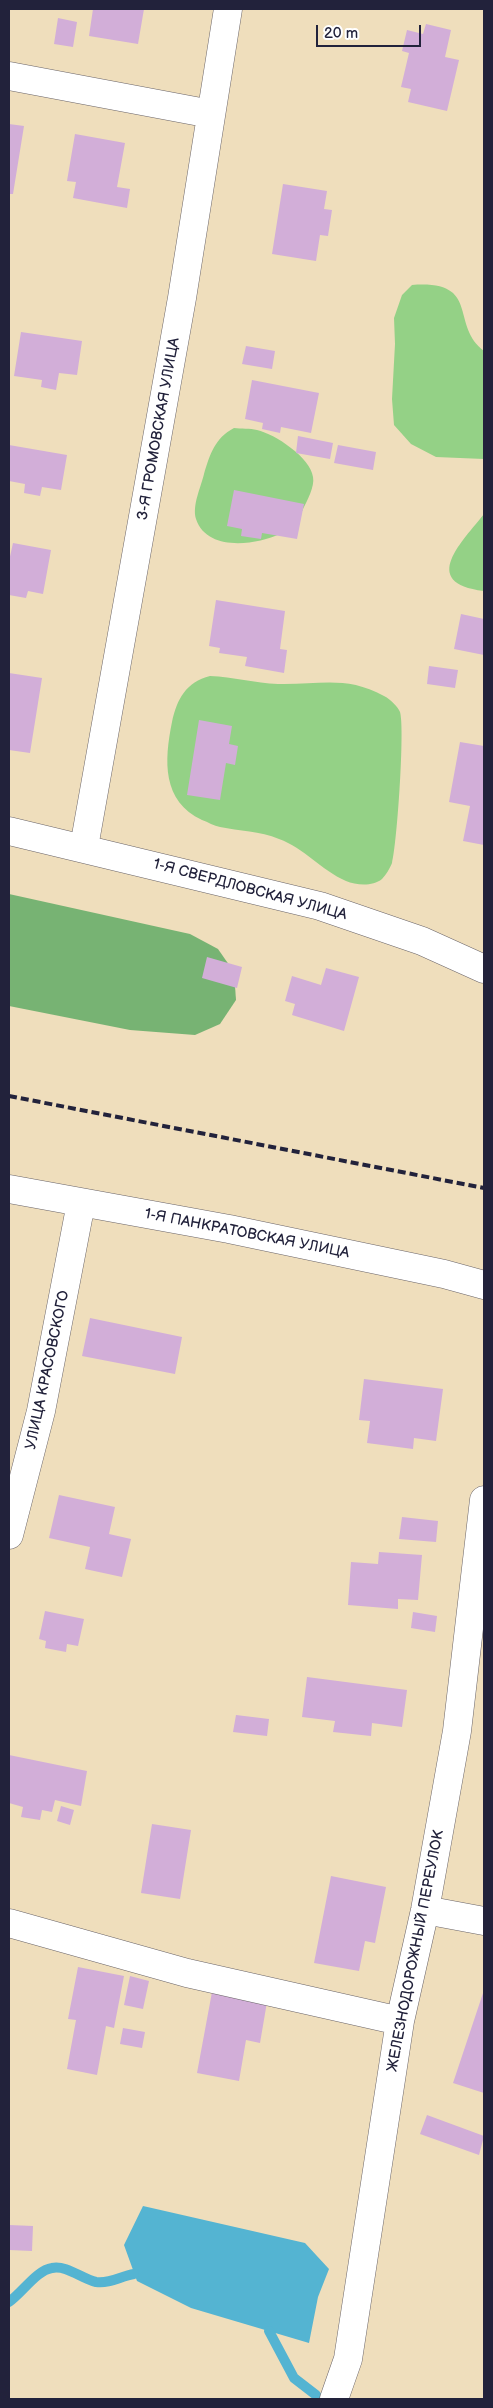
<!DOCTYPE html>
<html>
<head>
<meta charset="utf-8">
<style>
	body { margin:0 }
	#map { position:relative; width:493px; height:2408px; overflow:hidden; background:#efdebc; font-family:"Balsamiq Sans",sans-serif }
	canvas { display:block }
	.frame { position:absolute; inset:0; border:10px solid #22223b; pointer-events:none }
	.scale { position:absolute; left:316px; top:25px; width:105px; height:22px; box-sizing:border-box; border:2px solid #22223b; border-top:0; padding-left:6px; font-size:15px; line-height:18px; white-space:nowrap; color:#22223b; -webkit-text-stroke:4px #fff; paint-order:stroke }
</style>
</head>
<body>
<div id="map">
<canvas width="493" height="2408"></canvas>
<div class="frame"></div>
<div class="scale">20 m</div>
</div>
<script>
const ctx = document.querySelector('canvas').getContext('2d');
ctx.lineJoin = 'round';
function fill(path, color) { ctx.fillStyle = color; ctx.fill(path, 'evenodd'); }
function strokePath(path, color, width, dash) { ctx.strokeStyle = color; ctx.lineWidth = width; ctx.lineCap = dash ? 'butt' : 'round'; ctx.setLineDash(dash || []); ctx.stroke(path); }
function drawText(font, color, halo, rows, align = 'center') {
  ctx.font = font + ' "Balsamiq Sans",sans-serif'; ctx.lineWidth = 4; ctx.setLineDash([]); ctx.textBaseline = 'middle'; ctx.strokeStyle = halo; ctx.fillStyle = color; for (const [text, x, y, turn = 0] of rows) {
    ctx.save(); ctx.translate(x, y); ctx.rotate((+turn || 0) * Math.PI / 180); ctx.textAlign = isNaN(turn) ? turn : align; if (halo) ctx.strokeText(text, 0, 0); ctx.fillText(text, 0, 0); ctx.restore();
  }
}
fill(new Path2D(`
	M412 285C482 280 449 325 484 351V459L436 457 411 444 394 425 392 399 395 344 394 318 402 295Z
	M234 428C241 429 250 428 257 430 275 434 311 458 313 477 315 486 307 501 303 509 300 518 289 530 280 534 256 545 207 552 196 519 192 505 201 487 204 474 210 454 215 438 234 428Z
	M484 514V591C418 583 463 541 484 514Z
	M210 676C233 677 255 683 278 684 319 685 346 675 384 696 390 699 398 707 400 712 405 728 397 845 392 863 390 868 386 875 382 879 372 887 356 885 346 881 321 870 304 848 279 839 260 831 239 831 220 827 214 826 208 822 202 820 162 801 164 761 172 722 177 699 186 682 210 676Z`), '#94d186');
fill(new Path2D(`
	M9 894 190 934 218 949 234 972 236 1000 220 1024 195 1035 130 1030 9 1006Z`), '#77b373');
fill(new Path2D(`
	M143 2206 305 2243 329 2269 318 2297 309 2343 191 2308 137 2281 124 2245Z`), '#54b4d2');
strokePath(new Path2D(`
	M9 2302C22 2293 37 2270 52 2268 67 2265 82 2279 96 2282 110 2284 121 2276 134 2274
	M269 2331 294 2378 316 2395`), '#54b4d2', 10);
fill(new Path2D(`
	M93 9H144L138 44 89 36Z
	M58 18 77 22 73 47 54 44Z
	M426 24 451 30 445 57 459 60 447 111 408 102 411 89 401 87 409 53 402 51 407 30 423 34Z
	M9 124 24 126 13 194H9Z
	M75 134 125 143 117 187 130 189 127 208 73 198 76 182 67 181Z
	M283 184 327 191 324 209 332 210 328 236 320 235 316 261 272 254Z
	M21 332 82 341 77 375 59 373 56 390 41 387 42 380 14 376Z
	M246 346 275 351 272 369 242 364Z
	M252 380 319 393 311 433 281 427 280 433 262 429 263 423 245 419Z
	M298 436 333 443 330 459 296 453Z
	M9 445 67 455 61 490 42 487 40 496 24 493 25 484 9 481Z
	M338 445 376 452 373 470 334 463Z
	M234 490 304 504 297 539 262 533 261 539 241 536 242 529 227 526Z
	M13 543 51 550 43 594 28 591 26 598 9 595V561Z
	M216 600 285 611 280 649 287 650 284 673 245 666 247 657 219 653 220 648 209 646Z
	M461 614 484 619V655L454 649Z
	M429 666 458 670 455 688 427 684Z
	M9 673 42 678 30 753 9 750Z
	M199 720 232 726 229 744 238 746 235 765 226 763 220 800 187 795Z
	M460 742 484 746V845L463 841 470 806 449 802Z
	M207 957 242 967 237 988 202 978Z
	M326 968 359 977 344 1031 292 1015 295 1004 285 1001 292 976 321 985Z
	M90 1318 182 1337 175 1374 82 1356Z
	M364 1379 443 1389 436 1441 414 1438 413 1449 367 1443 370 1421 359 1420Z
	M59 1495 115 1507 109 1534 131 1539 122 1577 85 1569 90 1547 49 1538Z
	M402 1517 438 1521 436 1542 399 1539Z
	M379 1552 422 1555 418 1600 398 1599V1609L348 1605 351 1562 378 1564Z
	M45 1611 84 1619 78 1646 67 1644 66 1652 45 1648 46 1641 39 1639Z
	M413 1612 437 1616 435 1632 411 1628Z
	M307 1677 407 1690 402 1727 372 1723 371 1736 333 1732 335 1721 302 1717Z
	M236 1715 269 1719 267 1736 233 1732Z
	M9 1755 87 1771 81 1806 55 1800 52 1812 42 1810 40 1820 21 1817 23 1807 9 1803Z
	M61 1806 74 1810 70 1825 57 1821Z
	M152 1824 191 1830 180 1899 141 1893Z
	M331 1876 386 1887 375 1943 365 1941 359 1971 314 1963Z
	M78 1967 124 1976 114 2028 106 2026 97 2075 67 2069 76 2020 68 2019Z
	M130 1976 149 1981 143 2009 124 2005Z
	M484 1990V2093L453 2083Z
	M212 1992 267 2002 260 2043 246 2040 239 2081 197 2073Z
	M123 2028 145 2032 142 2048 120 2044Z
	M427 2115 484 2136 479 2155 420 2134Z
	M9 2225 33 2226 32 2251 9 2250Z`), '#d2aed8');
const street = new Path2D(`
	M9 76 211 114
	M9 831 320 906 422 941 484 969
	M84 847 182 298 228 9
	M9 1189 229 1229 444 1274 484 1285
	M9 1535 41 1411 81 1203
	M425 1910 484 1921
	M9 1923 187 1973 400 2021
	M334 2399 348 2359 400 2021 425 1910 457 1731 484 1500`);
strokePath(street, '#6a6468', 29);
strokePath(street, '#fff', 28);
strokePath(new Path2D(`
	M9 1096 484 1188`), '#22223b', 4, [8, 4]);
drawText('15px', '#22223b', '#fff', [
	["3-Я ГРОМОВСКАЯ УЛИЦА",159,429,-80],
	["1-Я СВЕРДЛОВСКАЯ УЛИЦА",250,890,15],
	["1-Я ПАНКРАТОВСКАЯ УЛИЦА",247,1234,11],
	["УЛИЦА КРАСОВСКОГО",48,1370,-78],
	["ЖЕЛЕЗНОДОРОЖНЫЙ ПЕРЕУЛОК",416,1951,-79]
]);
</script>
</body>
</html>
